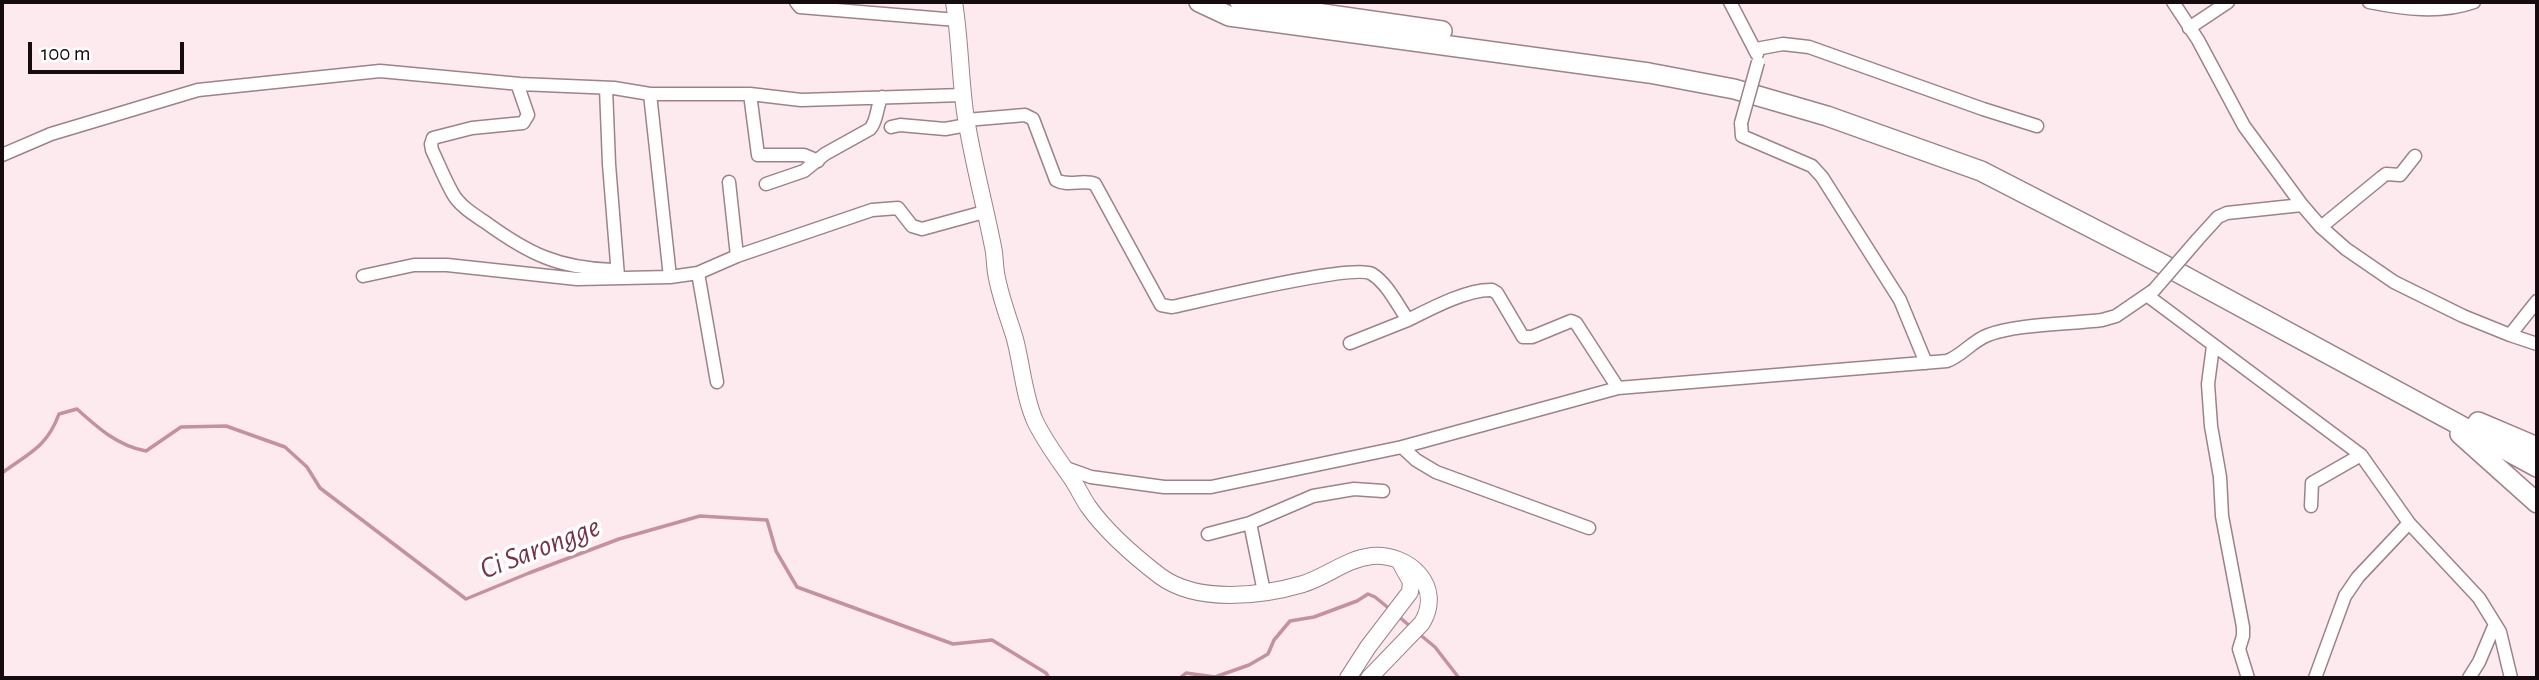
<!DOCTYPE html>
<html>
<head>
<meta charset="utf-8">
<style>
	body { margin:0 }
	#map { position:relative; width:2539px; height:680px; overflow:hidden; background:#fdeaef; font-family:"Alegreya Sans",sans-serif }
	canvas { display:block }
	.frame { position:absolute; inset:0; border:4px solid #160c0f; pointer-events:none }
	.scale { position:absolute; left:28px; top:42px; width:156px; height:32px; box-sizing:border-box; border:4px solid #160c0f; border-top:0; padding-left:9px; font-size:21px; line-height:24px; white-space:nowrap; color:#160c0f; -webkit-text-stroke:5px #fff; paint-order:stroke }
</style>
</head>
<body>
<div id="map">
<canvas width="2539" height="680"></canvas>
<div class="frame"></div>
<div class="scale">100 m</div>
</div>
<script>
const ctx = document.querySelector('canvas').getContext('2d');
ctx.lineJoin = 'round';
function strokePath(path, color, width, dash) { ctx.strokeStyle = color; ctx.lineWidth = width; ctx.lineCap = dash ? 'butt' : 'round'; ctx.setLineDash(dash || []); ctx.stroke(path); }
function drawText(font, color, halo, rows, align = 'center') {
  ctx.font = font + ' "Alegreya Sans",sans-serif'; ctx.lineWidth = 7; ctx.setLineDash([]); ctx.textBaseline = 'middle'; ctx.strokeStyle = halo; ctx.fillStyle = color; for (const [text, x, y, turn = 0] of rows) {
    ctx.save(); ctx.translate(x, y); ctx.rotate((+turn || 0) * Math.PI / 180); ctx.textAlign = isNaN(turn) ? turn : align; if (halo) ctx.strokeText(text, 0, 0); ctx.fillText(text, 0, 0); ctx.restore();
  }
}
strokePath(new Path2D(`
	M2 473C29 453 47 447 59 414L77 409C98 428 118 446 146 451L181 427 226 426 285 447 307 467 320 488 466 599 529 573 619 539 700 516 767 520 776 551 797 587 953 644 992 640 1046 673 1049 678
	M1397 615 1412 628
	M1418 633 1435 647 1459 678
	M1180 678 1186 673 1215 677 1249 665 1268 654 1274 640 1290 621 1314 617 1357 601 1368 594 1375 597 1391 610`), '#c4919f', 3.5);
const minor = new Path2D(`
	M796 2 800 7 957 20
	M1730 2 1757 54
	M2173 2 2198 40 2244 126 2302 205 2321 227 2346 249 2394 282 2463 316 2510 335 2537 344
	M2369 2C2404 9 2440 14 2474 2
	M2189 28 2228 2
	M1756 49 1783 44 1809 47 1983 109 2037 126
	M520 84 519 89 528 115 523 123 472 128 433 138 431 144 432 150C439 165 445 180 453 194 460 206 473 214 485 222 529 254 558 268 613 270
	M606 88 609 164 618 276
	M650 94 670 277
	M750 94 758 155H804L818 161
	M966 120 1025 115 1033 119 1056 180C1068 187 1083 179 1095 184L1161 305 1172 307C1201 301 1354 263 1372 274 1387 283 1398 306 1408 320 1430 309 1467 289 1492 290L1497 293 1523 337H1532L1571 321 1576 323 1618 388
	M1741 123 1742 136 1812 166 1822 177 1900 300 1926 363
	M891 127 900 125 945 129 967 125
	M2 155 51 134 198 90 380 71 520 84 614 88 650 94H750L801 100 963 95
	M729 182 737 256
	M766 184 804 171 825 154 870 129C878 120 876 107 882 97
	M2321 227 2382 177 2386 174 2400 175 2415 156
	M2198 239 2218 217 2227 213 2302 205
	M698 273 717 382
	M363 276 414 265H447L577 279 670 277 698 273 737 256 872 210 898 208 912 226 922 229 984 212
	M2148 296 2361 455 2409 523 2479 598 2500 632 2511 678
	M2510 335 2537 301
	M1350 343 1408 320
	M2213 346 2208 384 2211 426 2220 477 2222 516 2243 627V636L2239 649 2248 678
	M1402 447 1416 460 1436 472 1589 528
	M1063 467 1091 477 1164 487H1211L1402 447 1618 388 1947 361C1963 355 1972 341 1988 335 2016 324 2070 324 2102 320L2116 316 2154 290
	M2311 506 2312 483 2361 455
	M1250 523 1264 592
	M1208 534 1250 523 1313 496 1354 489 1383 491
	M2315 678 2345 596 2358 577 2409 523
	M2469 678 2479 662 2495 624`);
const major = new Path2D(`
	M954 2C960 38 960 76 965 112 972 159 985 205 994 252 995 261 995 270 997 278 1001 299 1009 319 1015 339 1022 366 1024 396 1035 421 1045 442 1059 460 1072 479 1078 488 1082 497 1088 506 1107 533 1134 556 1160 576 1198 604 1262 596 1303 584 1328 576 1346 559 1372 556 1409 553 1444 586 1422 623L1369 678
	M1348 678 1368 647 1410 592 1411 582 1401 564`);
const highway = new Path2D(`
	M1199 2 1229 16 1649 73 1734 89 1827 116 1981 171 2164 265 2537 467
	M1240 2 1442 31
	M2478 422 2537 447
	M2460 434 2537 503`);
strokePath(minor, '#9d8289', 15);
strokePath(major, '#9d8289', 18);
strokePath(highway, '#9d8289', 22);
strokePath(minor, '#fff', 12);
strokePath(major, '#fff', 16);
strokePath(highway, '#fff', 19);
const minorBridge = new Path2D(`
	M1741 123 1758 62
	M2154 290 2198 239`);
strokePath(minorBridge, '#9d8289', 15, []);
strokePath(minorBridge, '#fff', 12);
drawText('italic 30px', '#75354b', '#fff', [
	["Ci Sarongge",540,548,-21]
]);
</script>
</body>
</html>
